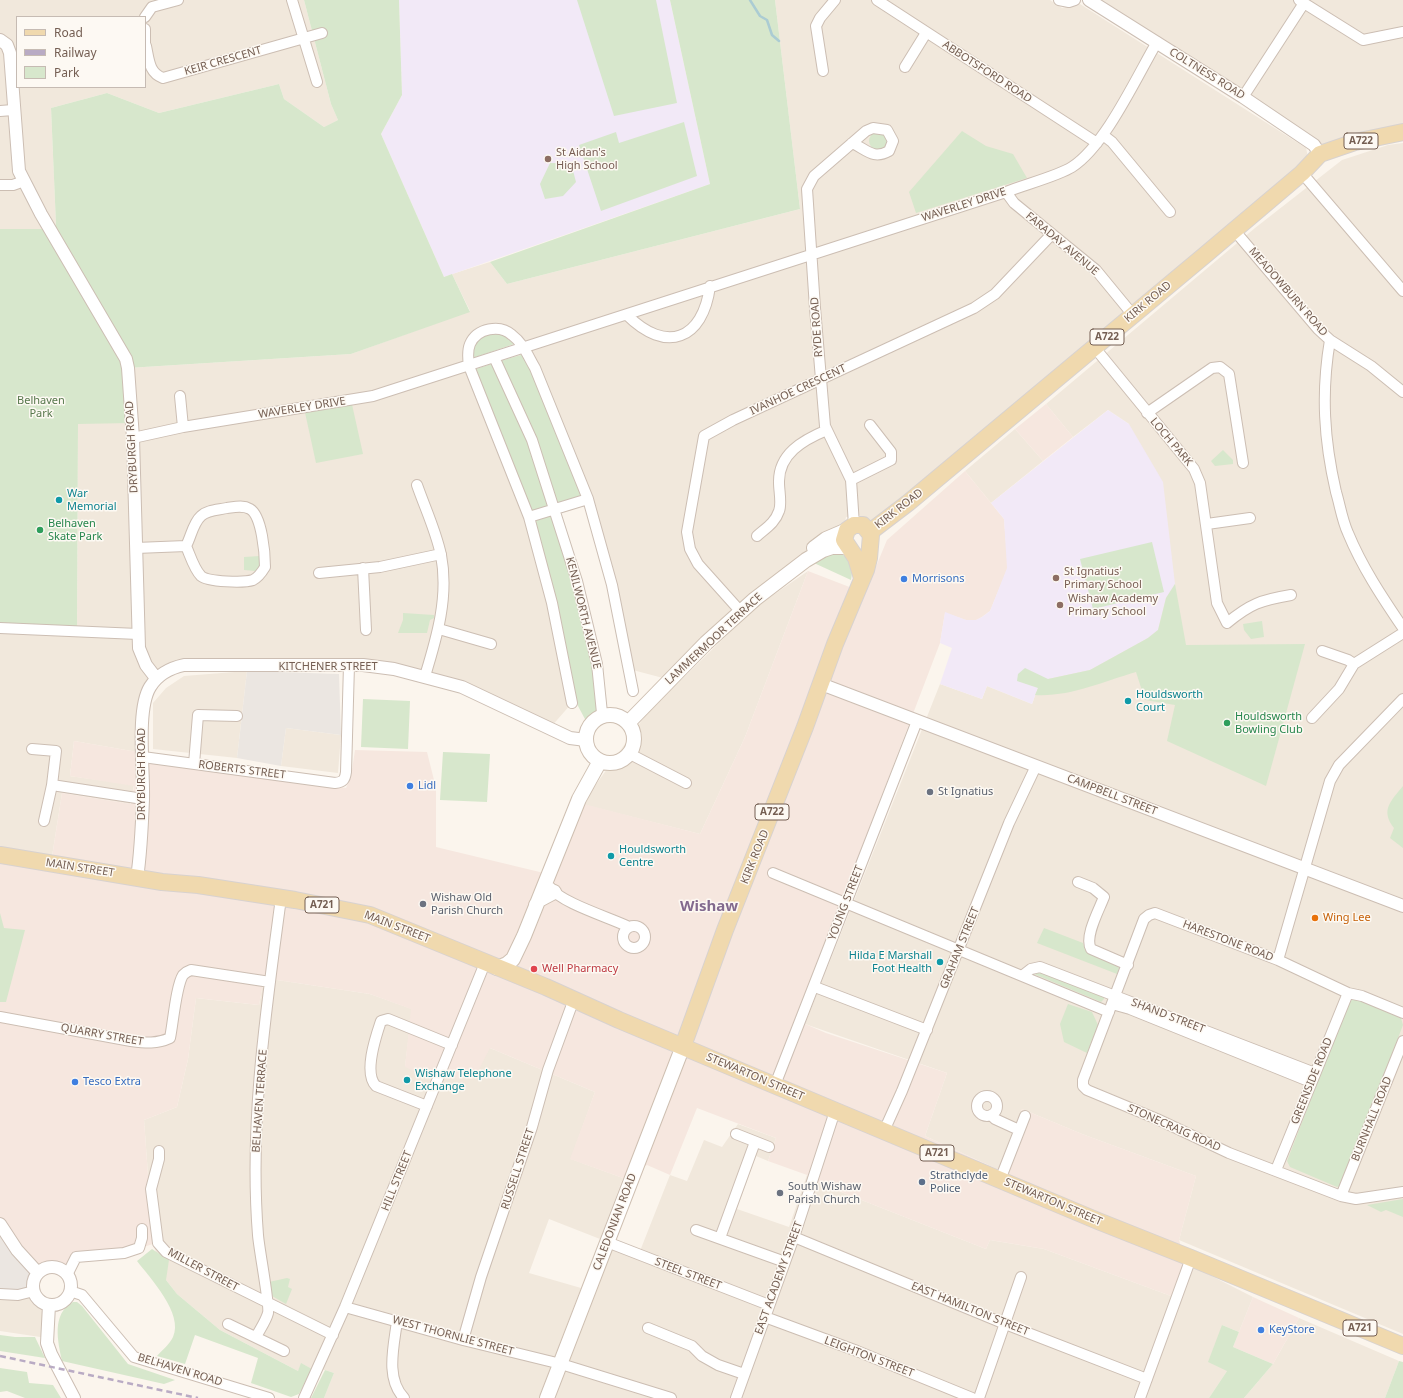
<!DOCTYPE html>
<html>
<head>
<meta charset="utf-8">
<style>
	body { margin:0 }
	#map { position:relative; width:1403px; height:1398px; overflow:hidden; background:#fbf5ed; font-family:"Noto Sans",sans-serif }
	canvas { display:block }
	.legend { position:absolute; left:16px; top:16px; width:130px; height:72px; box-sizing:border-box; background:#fdf9f3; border:1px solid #c6bbb3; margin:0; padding:5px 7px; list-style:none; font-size:12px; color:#745e52 }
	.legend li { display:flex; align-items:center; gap:8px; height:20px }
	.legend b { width:20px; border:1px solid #c6bbb3 }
</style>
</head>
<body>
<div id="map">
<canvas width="1403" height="1398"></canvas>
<ul class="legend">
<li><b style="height:5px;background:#f0d9ae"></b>Road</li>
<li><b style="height:5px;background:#b9abc4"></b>Railway</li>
<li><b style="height:11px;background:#d7e7cc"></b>Park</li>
</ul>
</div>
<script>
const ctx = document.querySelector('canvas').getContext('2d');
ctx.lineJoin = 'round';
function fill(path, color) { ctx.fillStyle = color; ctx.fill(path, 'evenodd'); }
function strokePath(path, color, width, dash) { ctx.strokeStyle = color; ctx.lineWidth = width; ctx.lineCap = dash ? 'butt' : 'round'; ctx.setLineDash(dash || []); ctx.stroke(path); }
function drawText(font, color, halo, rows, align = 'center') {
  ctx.font = font + ' "Noto Sans",sans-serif'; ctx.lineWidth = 3; ctx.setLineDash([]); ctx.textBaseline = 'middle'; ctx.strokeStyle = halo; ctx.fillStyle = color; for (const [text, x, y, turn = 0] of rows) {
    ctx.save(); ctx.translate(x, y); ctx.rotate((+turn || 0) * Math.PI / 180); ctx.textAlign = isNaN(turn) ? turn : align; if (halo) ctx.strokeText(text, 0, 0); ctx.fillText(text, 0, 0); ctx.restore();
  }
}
fill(new Path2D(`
	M0 0H304L331 104 338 120 324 127 284 99 279 84 159 113 107 93 51 108 56 225 49 229H0ZM17 17H145V87H17Z
	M775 0H1050L1062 8 1080 4 1306 148 1308 157 1303 163 875 522H867L859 515 846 517 845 522 810 547 663 678 629 669 589 499 524 348 503 329 468 355 529 517 572 703 550 728 462 687 394 669 184 665 149 687 143 753 74 741 70 776 134 785 130 804 62 793 51 863 0 855V628L77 631 78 424 128 368 351 354 470 311 452 274 490 262 507 284 800 209Z
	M1098 0H1403V128L1334 145 1322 144 1243 91Z
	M1403 143V1334L1179 1240 1196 1176 1082 1134 1022 1109 999 1170 925 1136 947 1073 805 1024 940 684 982 699 987 686 1032 704 1129 424 1108 410 1073 437 1046 404 1255 228 1342 160 1388 145Z
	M1015 429 1043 461 991 503 965 471Z
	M808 571 745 737 700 834 585 805 592 790 645 716 745 617 763 602Z
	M247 671 237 758 153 749V703L166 688 184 676Z
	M286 728 341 735 338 773 281 766Z
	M264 978 370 994 412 1009 405 1067 490 1048 595 1092 571 1159 623 1178 600 1239 549 1219 529 1273 581 1288 539 1398H324L334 1373 325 1370 312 1369 302 1364 298 1371 220 1330 177 1294 166 1280 153 1244 144 1120 177 1107 188 1059 196 998 259 1005Z
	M738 1124 776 1138 768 1161 756 1156 737 1209 789 1227 807 1175 821 1184 986 1249 990 1240 1044 1249 1171 1296 1186 1263 1253 1297 1239 1332 1222 1325 1227 1371 1209 1398H552L614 1241 640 1251 670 1175 687 1181 704 1140 722 1147Z
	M34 1291 39 1300 44 1303 47 1338 0 1331V1294Z
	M1299 1318 1399 1361 1385 1398H1244L1273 1364Z`), '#f1e8dc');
fill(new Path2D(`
	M1046 404 1073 437 1043 461 1015 429Z
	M965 471 1004 519 1008 568 990 611 982 617 976 620H966L945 613 940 643 796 1020 826 1033 947 1073 925 1136 999 1170 1022 1109 1082 1134 1196 1176 1179 1240 1186 1263 1171 1296 1044 1249 990 1240 986 1249 821 1184 807 1175 768 1161 776 1138 697 1108 670 1175 647 1165 623 1178 570 1159 595 1092 490 1048 474 1079 430 1078 405 1067 411 1009 370 994 264 978 259 1005 196 998 188 1059 177 1107 144 1120 153 1244 124 1253 77 1257 64 1272 55 1268 42 1270 0 1224V855L51 863 62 793 131 804 134 786 70 776 74 741 346 788 351 777 355 750 427 752 436 788V847L548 874 576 802 700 834 745 737 808 571 865 593 887 540Z
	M1253 1297 1299 1318 1273 1364 1233 1347Z`), '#f6e7df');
fill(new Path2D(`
	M247 671 339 674 341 735 286 728 281 766 237 758Z
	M0 1224 36 1276 33 1287 0 1294Z`), '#ebe6e1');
fill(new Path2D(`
	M399 0H670L710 184 444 277 381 134 402 95Z
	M1108 410 1129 424 1163 482 1175 584 1166 598 1158 630 1148 638 1090 670 1048 679 1039 685 1032 704 987 686 982 699 940 684 952 648 940 643 945 612 966 620H976L982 617 990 611 1007 568 1004 519 991 503Z`), '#f2e9f7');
fill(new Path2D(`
	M304 0H399L402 95 381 134 444 277 452 274 470 312 351 354 128 368 131 423 78 424 77 631 0 628V229H49L56 225 51 108 107 93 159 113 279 84 284 99 324 127 338 120 331 104Z
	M577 0H656L677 103 614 116Z
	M670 0H775L800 209 507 284 490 262 710 184Z
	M684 122 697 176 601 211 579 145 616 132 619 143Z
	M962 131 986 146 1013 154 1027 178 916 213 909 192Z
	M869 141a9 9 0 1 1 18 0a9 9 0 1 1-18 0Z
	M550 163H571L576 182 563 196 545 199 540 184Z
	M491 332 510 337 514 344 473 358 475 341Z
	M524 354 532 370 584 497 556 505 500 361Z
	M494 363 530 440 551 506 530 513 473 370Z
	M351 400 363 454 316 463 304 408Z
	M1223 450 1233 460V464L1215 466 1211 461Z
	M552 513 575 582 594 665 600 718 586 721 578 706 533 519Z
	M1152 542 1164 592 1093 609 1080 559Z
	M837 552C850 556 854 568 851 580L814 563 828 554Z
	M260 556 259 567 255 571 244 570V557Z
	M1175 584 1186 645 1305 644 1266 786 1167 741 1175 705 1145 700 1136 672C1102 682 1070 697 1035 695L1038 688 1017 681 1018 674 1025 668 1048 679 1090 670 1148 638 1158 630 1166 598Z
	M403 613 434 615V618L430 620 427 633H398L403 620Z
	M1262 621 1264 637 1251 639 1244 630 1243 624Z
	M363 699 410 701 408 749 361 747Z
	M443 752 490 754 487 802 440 800Z
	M1403 786V848L1390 838 1394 828C1380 810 1391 801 1403 786Z
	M0 913 4 928 25 930 6 1002H0Z
	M1044 928 1083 943 1085 950 1117 964 1119 968 1117 974 1037 943Z
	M1034 972H1042L1104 997V999L1101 1002 1034 974Z
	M1355 998 1401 1018 1403 1025 1342 1185 1337 1187 1290 1167 1287 1161 1348 1003Z
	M1068 1004 1092 1012 1098 1025 1087 1053 1064 1042 1060 1024Z
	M1403 1199V1217L1386 1210 1381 1212 1367 1205Z
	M152 1249 169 1260 166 1280 177 1294 220 1330 298 1371 301 1363 312 1369 299 1394 291 1397 251 1383 258 1358 195 1335 185 1364 157 1356C162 1350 170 1344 173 1337 184 1314 150 1278 137 1261Z
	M287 1278 290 1279 288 1287 292 1289 286 1304 272 1296 269 1282Z
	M73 1302H77L82 1306 128 1364 175 1380 164 1384 62 1361C58 1342 51 1314 73 1302Z
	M1222 1325 1239 1332 1233 1347 1273 1364 1244 1398H1209L1227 1371 1208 1362Z
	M0 1335 15 1337H35L45 1358 0 1351Z
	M1399 1361 1403 1362V1398H1385Z
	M0 1368 27 1372 29 1383 53 1385 61 1398H25L7 1391 0 1392Z
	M325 1370 334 1373 324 1398H311Z`), '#d7e7cc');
strokePath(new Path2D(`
	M750 0 760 16 767 20 772 35 779 41`), '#abccd3', 2.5);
const minor = new Path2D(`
	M292 0 317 82
	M877 0 1097 143
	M1059 0 1069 2 1075 0
	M1299 0 1363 40 1403 32
	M145 17 152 7 178 0
	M145 29V46
	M146 46C149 60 149 73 163 78L322 33
	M905 67 926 33
	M823 71 816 26 820 18 835 0
	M1243 97 1304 3
	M0 111 13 110
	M1103 135 1112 142 1170 212
	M852 143C866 149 873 160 889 151L893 141 887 130 873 128 866 131 814 176 807 189 815 308 825 426 851 480 854 525
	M1302 173 1403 291
	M0 185H13L24 181
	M1006 192 1014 203 1096 270 1133 315
	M1234 230 1318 329 1330 340 1371 366 1403 392
	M627 315C666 354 703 340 710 286
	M1330 340C1321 393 1324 440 1336 492 1340 505 1342 520 1348 533 1362 567 1382 597 1403 628
	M1095 348 1194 469 1200 483 1217 603 1227 623C1250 604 1261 600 1291 595
	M494 357 532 440 577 581 597 664 602 713 599 718
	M180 396 183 427
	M1147 413 1212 368 1220 367 1229 374 1243 463
	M133 438 183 427 373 396 1006 192C1023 185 1058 176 1072 167 1105 146 1136 78 1157 42
	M851 480 891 460V452L870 425
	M417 485C425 508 436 531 441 555 449 596 437 637 425 676
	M529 517 588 499
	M1207 524 1250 518
	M757 536C766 528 775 523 779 511 782 504 779 491 779 483 778 454 803 440 827 430
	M136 548 186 546C191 537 193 523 201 516 207 510 218 510 227 508 235 507 243 505 250 509 262 516 265 554 265 567 262 572 259 577 253 580 244 583 208 582 201 576 194 569 190 555 186 546
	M363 568 366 630
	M319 573 380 567 441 554
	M741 612 698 564 690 549 687 532 704 436 733 420 974 308 995 294 1052 234
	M0 628 138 634
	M439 629 491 644
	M1322 651 1348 660 1354 664
	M572 703 552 603 529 517 469 366C468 359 467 351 470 344 477 328 500 324 512 335 523 343 528 356 535 368L588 499 612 585 633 691
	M1312 718 1339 689 1354 664 1403 633
	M32 749 56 751 52 785 143 799
	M630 754 686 783
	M143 757 335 783C343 782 345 780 346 772L349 665
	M194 764 198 715 237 716
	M44 821 52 785
	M773 873 1109 1012
	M1078 882 1093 888 1104 897C1099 910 1084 937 1091 949L1128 965
	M551 888C561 903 611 918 629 927
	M623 937a11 11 0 1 1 22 0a11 11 0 1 1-22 0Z
	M1278 960 1330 781 1339 765 1403 699
	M1022 976 1031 969 1040 967 1315 1073
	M815 987 927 1030
	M1112 1004 1130 1009 1311 1082
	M1403 1013 1362 996 1348 993 1278 960 1155 913 1149 915 1144 919 1083 1080V1086L1087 1090 1157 1119 1229 1153 1341 1196 1356 1199 1403 1192
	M0 1017 131 1041C146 1043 157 1044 170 1038 173 1024 176 986 183 975 185 973 188 971 191 970L270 982
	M775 1085 917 721
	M977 1106a10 10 0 1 1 20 0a10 10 0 1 1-20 0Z
	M427 1106 376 1086C363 1073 376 1036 381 1021L388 1019 452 1045
	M991 1115 995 1119 1019 1130
	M884 1131 902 1091 1009 823 1036 766
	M736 1134 769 1147
	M159 1151V1159L151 1189 158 1243 166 1252 333 1335
	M1276 1170 1348 993
	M1000 1180 1025 1116
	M1341 1196 1403 1041
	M696 1230 785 1262
	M794 1237 1005 1324 1147 1379
	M720 1238 755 1142
	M607 1242 769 1305
	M67 1275 76 1257 124 1253 139 1248 142 1238V1229
	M70 1291 82 1295 134 1357 269 1398
	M0 1294 18 1295 34 1291
	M345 1307 463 1340 561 1364 671 1398
	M765 1317 857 1351 972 1398
	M397 1321C394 1346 385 1378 404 1398
	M228 1324 284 1351
	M648 1328 692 1346 702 1356 718 1365 744 1374
	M256 1337C260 1329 266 1321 268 1313 270 1306 259 1249 258 1235 249 1123 266 1010 281 898
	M463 1340 481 1277 532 1127 548 1070 574 999
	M304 1398 345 1307 485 963
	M736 1398 794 1237 835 1111
	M979 1398 1021 1277
	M1140 1398 1191 1258`);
const tertiary = new Path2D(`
	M1089 0 1243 97 1314 145 1320 154
	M0 40 7 45 10 53 19 171 41 214 126 359 128 368 133 438 139 648 146 665 156 678
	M821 684 1403 906
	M137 878C141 851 142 825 143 799 144 770 136 710 150 687 158 674 170 668 184 665H363L394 669 462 687 570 738 586 740
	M0 1224 17 1250 38 1273
	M33 1286a19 19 0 1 1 38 0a19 19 0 1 1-38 0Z
	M49 1305 47 1343 51 1354 74 1398`);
const secondary = new Path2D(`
	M814 548 826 539 847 530
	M586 739a24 24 0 1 1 48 0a24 24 0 1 1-48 0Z
	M628 723 706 643 755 599 806 560 823 550 832 547H847
	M536 905 539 900 554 892
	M497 968 507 964 513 959 524 936 579 799 600 761
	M547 1398 683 1046`);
const primary = new Path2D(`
	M870 532 908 503 1205 255 1302 173 1320 154 1355 142 1403 132
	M0 855 162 882 198 885 295 900 370 915 546 987 619 1020 1098 1221 1191 1258 1403 1346
	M683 1046 725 930 805 727 835 644 866 570 869 558 871 535 863 525H854L847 530 844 540 856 558 862 578`);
strokePath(minor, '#ccbeb3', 12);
strokePath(tertiary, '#ccbeb3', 14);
strokePath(secondary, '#cebfb1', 16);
strokePath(primary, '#d8d2cf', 18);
strokePath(minor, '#fff', 10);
strokePath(tertiary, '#fff', 12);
strokePath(secondary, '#fff', 14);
strokePath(primary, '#f0d9ae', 16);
strokePath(new Path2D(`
	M0 1356 198 1398`), '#b9abc4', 2.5, [6, 4]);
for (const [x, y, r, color] of [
	[548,159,4,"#8d6e63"],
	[59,500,4,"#0f9aa8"],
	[40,530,4,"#2e9e5b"],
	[1056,578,4,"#8d6e63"],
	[904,579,4,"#3f7fe0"],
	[1060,605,4,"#8d6e63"],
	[1128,701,4,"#0f9aa8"],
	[1227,723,4,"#2e9e5b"],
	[410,786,4,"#3f7fe0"],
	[930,792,4,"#6b7280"],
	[611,856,4,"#0f9aa8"],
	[423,904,4,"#6b7280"],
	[1315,918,4,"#e8710a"],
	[940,962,4,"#0f9aa8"],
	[534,969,4,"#e0444e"],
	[407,1080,4,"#0f9aa8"],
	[75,1082,4,"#3f7fe0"],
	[922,1182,4,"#5c6f8a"],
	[780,1193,4,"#6b7280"],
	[1261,1330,4,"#3f7fe0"]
]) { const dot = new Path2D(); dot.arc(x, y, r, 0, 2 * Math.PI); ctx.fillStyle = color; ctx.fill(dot); strokePath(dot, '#fdf9f3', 1.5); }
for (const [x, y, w] of [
	[1361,141,34],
	[1107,337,34],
	[772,812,34],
	[322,905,34],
	[937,1153,34],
	[1360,1328,34]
]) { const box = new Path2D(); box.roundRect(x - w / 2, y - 8, w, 16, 3); ctx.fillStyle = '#fdf9f3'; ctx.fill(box); strokePath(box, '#745e52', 1); }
drawText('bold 10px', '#745e52', null, [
	["A722",1361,141],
	["A722",1107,337],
	["A722",772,812],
	["A721",322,905],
	["A721",937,1153],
	["A721",1360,1328]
]);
drawText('11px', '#745e52', '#fdf9f3', [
	["KEIR CRESCENT",223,61,-16],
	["ABBOTSFORD ROAD",987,72,33],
	["COLTNESS ROAD",1207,74,32],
	["WAVERLEY DRIVE",964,205,-18],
	["FARADAY AVENUE",1062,244,40],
	["MEADOWBURN ROAD",1288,292,49],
	["KIRK ROAD",1148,302,-40],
	["RYDE ROAD",817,327,-94],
	["IVANHOE CRESCENT",798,390,-25],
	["WAVERLEY DRIVE",302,408,-9],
	["LOCH PARK",1171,442,50],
	["DRYBURGH ROAD",132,447,-93],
	["KIRK ROAD",899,509,-38],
	["KENILWORTH AVENUE",583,613,76],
	["LAMMERMOOR TERRACE",714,639,-43],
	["KITCHENER STREET",328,667],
	["ROBERTS STREET",242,770,7],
	["DRYBURGH ROAD",142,774,-90],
	["CAMPBELL STREET",1112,795,21],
	["KIRK ROAD",755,857,-68],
	["MAIN STREET",80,868,9],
	["YOUNG STREET",846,903,-69],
	["MAIN STREET",397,927,21],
	["HARESTONE ROAD",1228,941,21],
	["GRAHAM STREET",960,948,-68],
	["SHAND STREET",1168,1016,21],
	["QUARRY STREET",102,1035,10],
	["STEWARTON STREET",755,1077,23],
	["GREENSIDE ROAD",1312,1081,-68],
	["BELHAVEN TERRACE",260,1101,-86],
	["BURNHALL ROAD",1372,1119,-68],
	["STONECRAIG ROAD",1174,1128,24],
	["RUSSELL STREET",518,1169,-72],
	["HILL STREET",397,1181,-68],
	["STEWARTON STREET",1053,1202,23],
	["CALEDONIAN ROAD",615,1222,-69],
	["MILLER STREET",203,1270,28],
	["STEEL STREET",688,1274,21],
	["EAST ACADEMY STREET",779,1278,-70],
	["EAST HAMILTON STREET",970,1309,22],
	["WEST THORNLIE STREET",453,1336,15],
	["LEIGHTON STREET",869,1357,21],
	["BELHAVEN ROAD",180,1370,17]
]);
drawText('11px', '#785e54', '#fdf9f3', [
	["St Aidan's",556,153],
	["High School",556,166],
	["St Ignatius'",1064,572],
	["Primary School",1064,585],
	["Wishaw Academy",1068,599],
	["Primary School",1068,612]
], 'left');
drawText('11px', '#57784c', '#fdf9f3', [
	["Belhaven",41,401],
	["Park",41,414]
]);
drawText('11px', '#0d838f', '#fdf9f3', [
	["War",67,494],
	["Memorial",67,507],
	["Houldsworth",1136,695],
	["Court",1136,708],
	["Houldsworth",619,850],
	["Centre",619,863],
	["Hilda E Marshall",932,956,"right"],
	["Foot Health",932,969,"right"],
	["Wishaw Telephone",415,1074],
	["Exchange",415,1087]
], 'left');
drawText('11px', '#27864d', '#fdf9f3', [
	["Belhaven",48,524],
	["Skate Park",48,537],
	["Houldsworth",1235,717],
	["Bowling Club",1235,730]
], 'left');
drawText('11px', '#366cbe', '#fdf9f3', [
	["Morrisons",912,579],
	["Lidl",418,786],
	["Tesco Extra",83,1082],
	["KeyStore",1269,1330]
], 'left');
drawText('11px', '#5b616d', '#fdf9f3', [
	["St Ignatius",938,792],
	["Wishaw Old",431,898],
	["Parish Church",431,911],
	["South Wishaw",788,1187],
	["Parish Church",788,1200]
], 'left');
drawText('11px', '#c56008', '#fdf9f3', [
	["Wing Lee",1323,918]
], 'left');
drawText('11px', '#be3a42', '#fdf9f3', [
	["Well Pharmacy",542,969]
], 'left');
drawText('11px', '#4e5e75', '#fdf9f3', [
	["Strathclyde",930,1176],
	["Police",930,1189]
], 'left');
drawText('bold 15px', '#836a8e', '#fdf9f3', [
	["Wishaw",709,907]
]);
</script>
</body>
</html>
